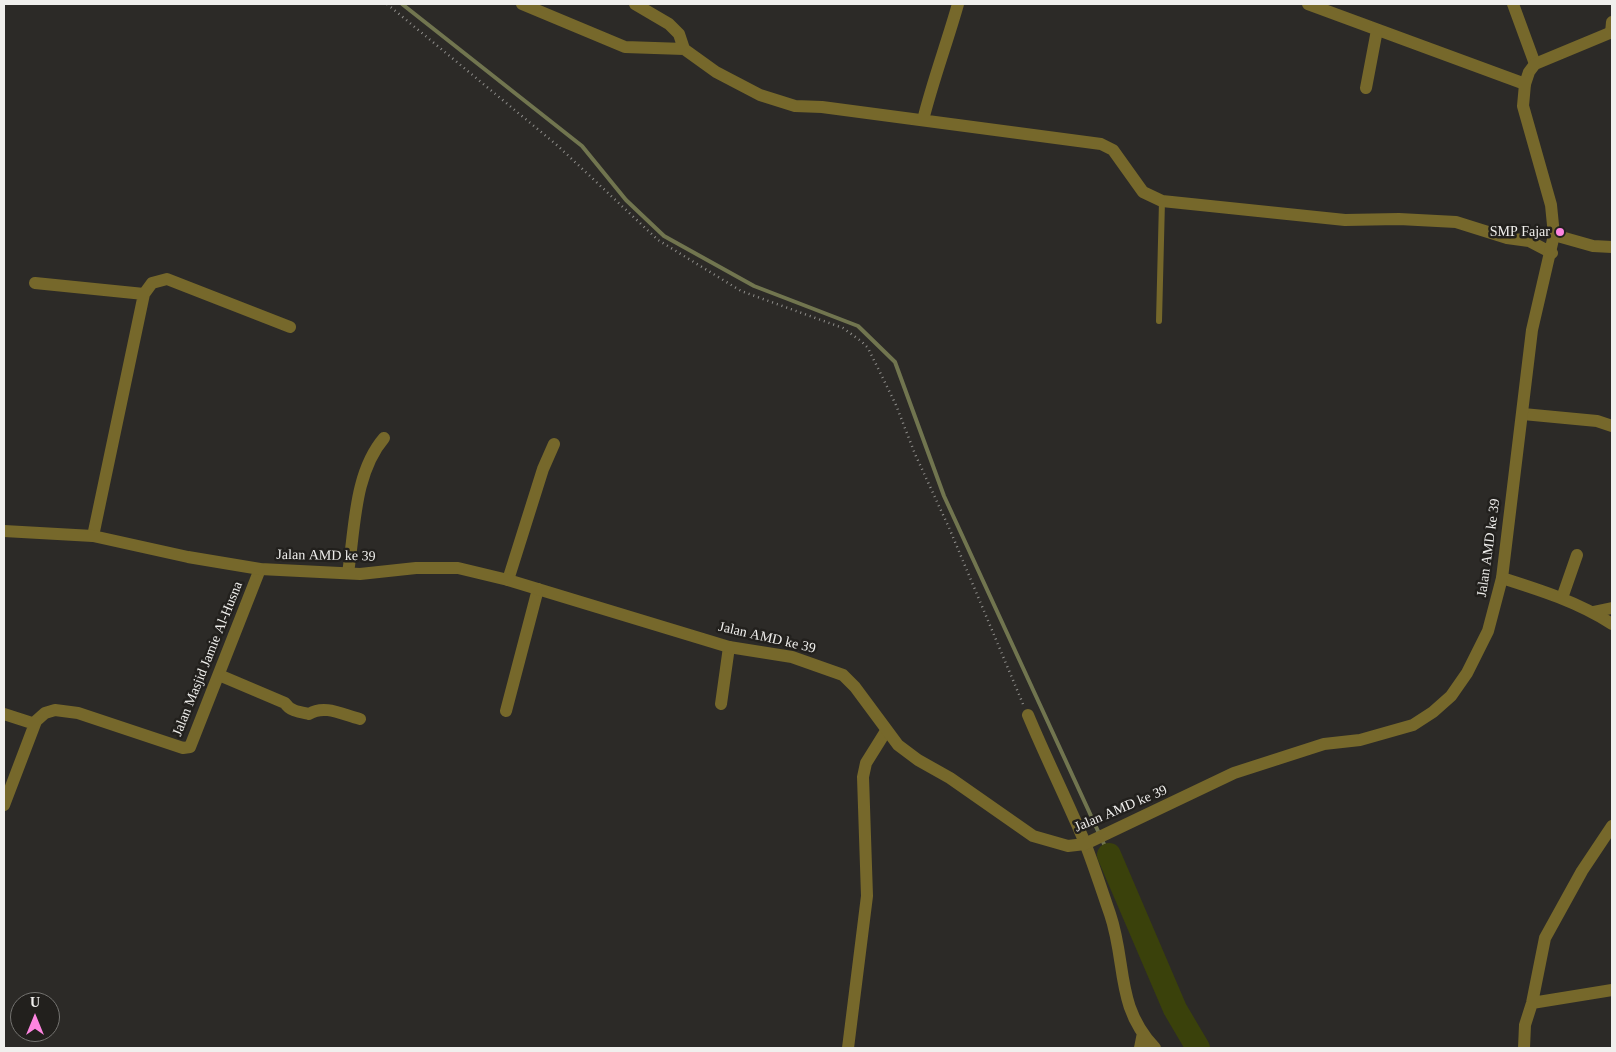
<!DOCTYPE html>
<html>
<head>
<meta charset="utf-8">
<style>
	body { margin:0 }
	#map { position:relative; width:1616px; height:1052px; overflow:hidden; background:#2c2a27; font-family:"Times New Roman",serif }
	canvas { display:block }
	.frame { position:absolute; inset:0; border:5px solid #f0efed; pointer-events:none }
	.north { position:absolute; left:10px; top:992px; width:50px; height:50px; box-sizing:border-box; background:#22201d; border:1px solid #747370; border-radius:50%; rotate:0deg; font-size:14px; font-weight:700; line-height:20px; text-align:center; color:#f0efed }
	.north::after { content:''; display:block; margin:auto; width:18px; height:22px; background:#fe85e0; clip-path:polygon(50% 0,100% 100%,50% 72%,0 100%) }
</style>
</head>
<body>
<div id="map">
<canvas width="1616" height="1052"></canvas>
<div class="frame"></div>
<div class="north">U</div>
</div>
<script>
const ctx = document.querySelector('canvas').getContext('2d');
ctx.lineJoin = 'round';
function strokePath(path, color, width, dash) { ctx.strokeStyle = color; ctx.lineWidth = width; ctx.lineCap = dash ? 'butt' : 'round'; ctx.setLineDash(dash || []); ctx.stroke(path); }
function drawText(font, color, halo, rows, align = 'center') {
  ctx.font = font + ' "Times New Roman",serif'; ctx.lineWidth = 5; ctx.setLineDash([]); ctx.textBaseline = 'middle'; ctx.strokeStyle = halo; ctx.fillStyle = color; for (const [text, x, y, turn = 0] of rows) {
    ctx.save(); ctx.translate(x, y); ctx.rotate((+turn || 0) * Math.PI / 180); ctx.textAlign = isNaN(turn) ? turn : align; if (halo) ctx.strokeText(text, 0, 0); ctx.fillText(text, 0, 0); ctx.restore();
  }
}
strokePath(new Path2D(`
	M402 4 582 146 626 200 664 236 754 286 858 326 895 362 944 496 1109 855`), '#71754f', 4);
strokePath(new Path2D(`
	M1109 855 1175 1009 1198 1048`), '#3a410b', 24);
strokePath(new Path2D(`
	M387 4 558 146 658 240 741 291 843 328 861 341 868 348 896 405 915 454 950 530 1023 704`), '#908f8c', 2.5, [1, 4]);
strokePath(new Path2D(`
	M1159 321 1162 201`), '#76682b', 6);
strokePath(new Path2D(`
	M522 4 625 47 684 49
	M635 4 669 24 679 34 684 49 716 72 760 95 795 106 822 107 1101 144 1113 150 1143 192 1162 201 1345 220 1399 219 1456 222 1507 238 1529 241 1552 253
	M1308 4 1525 84
	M1513 4 1535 64
	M1611 33 1612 22
	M1366 88 1377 30
	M923 120C933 80 947 43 958 4
	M1554 235 1593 246 1612 247
	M35 283 144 294
	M1523 414 1597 421 1612 426
	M93 536 144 294 152 283 167 279 290 327
	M348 573C355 528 354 473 384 438
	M1502 578C1540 590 1578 602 1612 624
	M508 580 543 469 554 444
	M1562 598 1577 555
	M1593 612 1612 608
	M219 675 285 703C290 711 299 712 309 714 325 704 343 715 360 719
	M721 704 729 647
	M506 711 538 589
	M4 714 35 724
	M1028 715C1046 758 1067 800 1085 843 1094 866 1102 891 1110 914 1127 964 1115 1006 1155 1048
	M4 805 36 721 45 713 55 710 78 713 183 748 190 747 260 569
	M1532 1003 1612 990
	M848 1048 867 896 863 777 866 763 886 731
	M1140 1048 1143 1033
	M1524 1048 1525 1025 1532 1003 1545 938 1582 871 1612 826`), '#76682b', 12);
strokePath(new Path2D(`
	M4 531 93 536 188 557 260 569 360 574 416 568H458L508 580 729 647 792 657 843 675 855 687 898 745 918 760 950 778 1033 836 1068 846 1085 844 1234 773 1324 744 1360 740 1413 725 1433 712 1451 696 1467 673 1488 631 1502 578 1532 330 1554 235 1551 205 1523 106 1525 84 1529 72 1535 64 1612 32`), '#76682b', 12);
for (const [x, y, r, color] of [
	[1560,232,5,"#fe85e0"]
]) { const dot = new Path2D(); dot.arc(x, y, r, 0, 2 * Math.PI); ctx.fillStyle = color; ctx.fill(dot); strokePath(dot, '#22201d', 2); }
drawText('14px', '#f0efed', '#22201d', [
	["SMP Fajar",1550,232]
], 'right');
drawText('14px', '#f0efed', '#22201d', [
	["Jalan AMD ke 39",1489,548,-82],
	["Jalan AMD ke 39",326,556,1],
	["Jalan AMD ke 39",767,638,13],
	["Jalan Masjid Jamie Al-Husna",208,659,-68],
	["Jalan AMD ke 39",1121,809,-23]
]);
</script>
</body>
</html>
